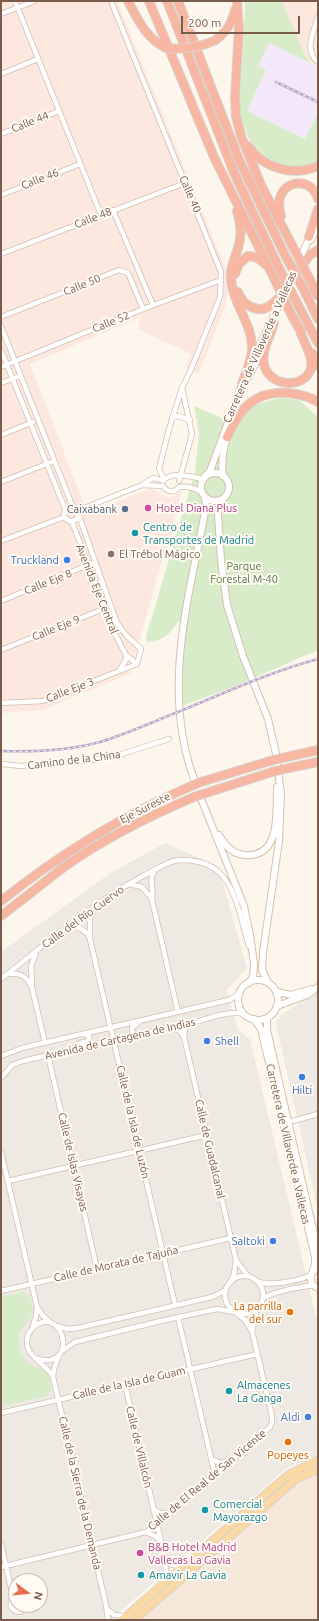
<!DOCTYPE html>
<html>
<head>
<meta charset="utf-8">
<style>
	body { margin:0 }
	#map { position:relative; width:319px; height:1621px; overflow:hidden; background:#fdf6ec; font-family:Ubuntu,sans-serif }
	canvas { display:block }
	.frame { position:absolute; inset:0; border:2px solid #7a5c4d; pointer-events:none }
	.north { position:absolute; left:8px; top:1573px; width:40px; height:40px; box-sizing:border-box; background:#fffaf3; border:1px solid #cabbb1; border-radius:50%; rotate:106deg; font-size:11px; font-weight:700; line-height:16px; text-align:center; color:#7a5c4d }
	.north::after { content:''; display:block; margin:auto; width:14px; height:18px; background:#e76f51; clip-path:polygon(50% 0,100% 100%,50% 72%,0 100%) }
	.scale { position:absolute; left:181px; top:16px; width:119px; height:18px; box-sizing:border-box; border:2px solid #7a5c4d; border-top:0; padding-left:5px; font-size:12px; line-height:14px; white-space:nowrap; color:#7a5c4d; -webkit-text-stroke:3px #fffaf3; paint-order:stroke }
</style>
</head>
<body>
<div id="map">
<canvas width="319" height="1621"></canvas>
<div class="frame"></div>
<div class="north">N</div>
<div class="scale">200 m</div>
</div>
<script>
const ctx = document.querySelector('canvas').getContext('2d');
ctx.lineJoin = 'round';
function fill(path, color) { ctx.fillStyle = color; ctx.fill(path, 'evenodd'); }
function strokePath(path, color, width, dash) { ctx.strokeStyle = color; ctx.lineWidth = width; ctx.lineCap = dash ? 'butt' : 'round'; ctx.setLineDash(dash || []); ctx.stroke(path); }
function drawText(font, color, halo, rows, align = 'center') {
  ctx.font = font + ' Ubuntu,sans-serif'; ctx.lineWidth = 4; ctx.setLineDash([]); ctx.textBaseline = 'middle'; ctx.strokeStyle = halo; ctx.fillStyle = color; for (const [text, x, y, turn = 0] of rows) {
    ctx.save(); ctx.translate(x, y); ctx.rotate((+turn || 0) * Math.PI / 180); ctx.textAlign = isNaN(turn) ? turn : align; if (halo) ctx.strokeText(text, 0, 0); ctx.fillText(text, 0, 0); ctx.restore();
  }
}
fill(new Path2D(`
	M318 1469V1620H134L296 1479Z`), '#f5e8da');
fill(new Path2D(`
	M1 1H19L20 3 24 1H117L226 270 228 284 226 304 199 374 185 367 191 354 138 329 141 317 30 364 88 514 151 488 169 498 181 493 130 674 42 710 1 713Z
	M282 1H318V67L307 59Z`), '#fde8e0');
fill(new Path2D(`
	M165 843 218 866 247 968 227 990 238 1030 250 1039 318 1325V1455L288 1467 110 1620H1V952L112 872ZM16 1581H40V1605H16Z
	M318 991V1211L276 1023 281 1015Z`), '#efe9e4');
fill(new Path2D(`
	M269 43 318 67V113L305 139 247 111 266 70 258 66Z`), '#f3e8fa');
fill(new Path2D(`
	M245 1H282L307 59 312 64 269 43 258 66 266 70 247 111 305 139 318 113 317 162C304 167 292 167 278 163 261 157 249 143 244 127 237 109 241 87 242 68 243 46 245 24 245 1Z
	M281 398 299 400 318 417V650L233 687 182 706V664L186 622 178 621C172 633 161 642 147 642L146 637 195 472 199 432 194 406 236 424C253 403 255 404 281 398Z
	M23 1292 30 1297 34 1313 22 1329 19 1335 20 1351 29 1364 43 1369 49 1376 52 1389 47 1396 3 1406 1 1396V1297Z`), '#d8ecc9');
const street = new Path2D(`
	M15 1 101 215
	M111 1 221 272 220 297 192 367 182 388 169 429 159 469 164 479
	M1 14 35 1
	M318 17C314 31 303 51 318 62
	M1 74 38 59
	M1 134 59 111
	M1 195 80 164
	M113 210 153 305
	M1 254 185 183
	M1 317 119 270 128 273 143 309
	M1 326 72 505 79 510C79 521 71 525 64 517L65 509 1 350
	M1 367 143 309 221 280
	M1 383 20 376
	M172 418 178 416 190 420
	M1 435 33 422
	M163 481C172 470 191 477 203 479
	M179 481 192 434 182 388
	M1 482 54 461
	M142 485 163 486C168 493 174 493 179 487 188 486 194 487 201 492
	M79 510 142 485 153 478 163 480
	M72 522 114 632 126 655 137 664
	M1 541 64 517
	M1 601 95 562
	M1 650 106 608
	M119 671 126 660V655
	M1 703 43 701 137 664 141 649 126 635 117 623 79 516
	M1 764 21 766 93 760 122 754 169 739
	M155 870C148 880 154 888 152 900L178 1012
	M129 884 142 887 152 899
	M96 906 90 919V939L175 1305
	M68 927C78 926 85 929 90 938
	M8 974C21 973 27 976 32 988L45 1043
	M1 979C46 944 90 905 141 877 152 872 163 864 174 861 189 858 208 862 220 873 237 890 242 924 249 946
	M32 984 31 966 36 953
	M188 1024 185 1030 184 1037 236 1260 234 1274 231 1282
	M171 1028 180 1031 184 1037
	M136 1034 132 1032V1028L139 1022
	M73 1048 80 1043 89 1041V1036L84 1034
	M48 1055 97 1269
	M1 1056 22 1048 229 1000 240 993
	M2 1077 12 1065 23 1061C78 1048 133 1035 188 1024 205 1020 228 1010 244 1014
	M293 1121 318 1114
	M1 1152 37 1307 36 1316 32 1329
	M8 1181 207 1135
	M236 1260 248 1276
	M225 1295a19 19 0 1 1 38 0a19 19 0 1 1-38 0Z
	M258 1282C271 1286 299 1281 311 1275
	M1 1291 231 1238
	M263 1298C279 1290 296 1288 314 1285
	M37 1307 43 1316 51 1323
	M178 1317 215 1475
	M57 1326 68 1329 78 1328 212 1297 226 1290
	M252 1331 257 1310
	M62 1351 75 1342 165 1320 217 1309 234 1312
	M59 1355 54 1369 53 1377 106 1605 108 1620
	M35 1358C78 1373 66 1307 36 1325 31 1329 27 1335 27 1341 25 1355 46 1365 53 1376
	M125 1384 165 1559 166 1574 163 1583
	M1 1413 257 1354
	M211 1459 220 1463 230 1462
	M153 1509 160 1513 170 1514
	M146 1532 155 1536 160 1540
	M1 1544 14 1601
	M165 1559 172 1565 183 1566
	M1 1567 146 1532 157 1525 270 1427 272 1422V1416L252 1331 245 1320 236 1313
	M16 1600C0 1605 25 1621 23 1605
	M107 1609 114 1615 126 1616`);
const secondary = new Path2D(`
	M311 240 318 225
	M299 261 311 234
	M286 288 295 269
	M252 362 283 296
	M246 382 257 360
	M201 487a14 14 0 1 1 28 0a14 14 0 1 1-28 0Z
	M205 476 210 471 243 382
	M223 476C221 461 223 448 228 434
	M220 500 218 514 221 560 227 605 243 656 268 719 276 754 281 794 279 841 263 952 262 970 268 983
	M194 779C161 689 189 597 206 507L205 498
	M202 801 244 906 250 935 254 964 253 977 249 983
	M219 835C225 845 232 854 245 855 282 858 276 810 277 787
	M238 1000a20 20 0 1 1 40 0a20 20 0 1 1-40 0Z
	M277 992 291 995 312 989
	M277 1006 307 995 318 987
	M267 1018V1030L318 1251
	M254 1019 261 1029 315 1257V1264L313 1270
	M316 1269C308 1275 309 1284 318 1288`);
const primary = new Path2D(`
	M122 1620 275 1486 291 1473 318 1460
	M134 1620 296 1479 318 1469`);
const highway = new Path2D(`
	M128 1C138 20 146 38 166 48
	M149 1 214 157 275 280
	M167 1 234 173 280 270
	M178 1 240 162 285 255
	M237 1 239 28 235 97 236 116 241 136 261 185 292 245
	M216 40C228 30 231 24 235 10
	M248 146C263 168 293 177 318 166
	M237 211C240 221 242 233 239 244 237 255 230 265 231 276 231 303 253 323 252 349 252 360 245 374 242 384
	M281 216C270 181 311 172 318 199
	M309 237 318 209
	M298 270 310 255 318 250
	M235 274 239 264 248 256C256 256 260 259 266 265
	M311 282 318 296
	M238 292C243 305 258 315 271 305 277 301 282 294 286 288
	M305 292 318 319
	M297 303 318 343
	M291 314 301 332
	M274 323C271 333 266 343 264 352 257 392 317 392 311 359 309 350 302 338 299 328
	M312 353 318 366
	M227 437C240 408 254 391 288 393 298 394 309 396 318 402
	M282 758 318 750
	M284 769 318 762
	M201 782 270 761
	M206 793 272 772
	M1 901C59 855 121 816 189 787
	M1 916C22 900 43 883 64 867 104 839 149 816 194 797`);
strokePath(street, '#d1beb0', 6);
strokePath(secondary, '#d6c0b0', 8);
strokePath(primary, '#dad1cd', 9);
strokePath(highway, '#dad1cd', 10);
strokePath(street, '#fff', 4.5);
strokePath(secondary, '#fff', 6);
strokePath(primary, '#fbd9a5', 7);
strokePath(highway, '#f7b7a3', 8);
const rail = new Path2D(`
	M276 82 318 102
	M1 751C34 752 68 751 100 742 123 735 146 725 168 716 218 696 266 673 318 659`);
strokePath(rail, '#b9a8c9', 2.5);
strokePath(rail, '#fffaf3', 1, [3]);
const highwayBridge = new Path2D(`
	M166 48C184 50 199 48 216 40
	M292 245 311 282
	M285 255 305 292
	M280 270 297 303
	M275 280 291 314
	M270 761 282 758
	M272 772 284 769
	M189 787 201 782
	M194 797 206 793`);
strokePath(highwayBridge, '#dad1cd', 10, []);
strokePath(highwayBridge, '#f7b7a3', 8);
for (const [x, y, r, color] of [
	[148,508,4,"#d1479c"],
	[125,509,4,"#5c6f8a"],
	[135,533,4,"#0f9aa8"],
	[111,554,4,"#8d6e63"],
	[67,560,4,"#3f7fe0"],
	[207,1041,4,"#3f7fe0"],
	[302,1077,4,"#3f7fe0"],
	[273,1241,4,"#3f7fe0"],
	[290,1312,4,"#e8710a"],
	[229,1391,4,"#0f9aa8"],
	[308,1417,4,"#3f7fe0"],
	[288,1442,4,"#e8710a"],
	[205,1510,4,"#0f9aa8"],
	[140,1553,4,"#d1479c"],
	[141,1575,4,"#0f9aa8"]
]) { const dot = new Path2D(); dot.arc(x, y, r, 0, 2 * Math.PI); ctx.fillStyle = color; ctx.fill(dot); strokePath(dot, '#fffaf3', 1.5); }
drawText('11px', '#7a5c4d', '#fffaf3', [
	["Calle 44",30,122,-22],
	["Calle 46",40,179,-21],
	["Calle 40",190,194,67],
	["Calle 48",93,218,-21],
	["Calle 50",82,285,-22],
	["Calle 52",111,322,-22],
	["Carretera de Villaverde a Vallecas",260,347,-66],
	["Calle Eje 8",48,582,-22],
	["Avenida Eje Central",97,589,68],
	["Calle Eje 9",56,628,-22],
	["Calle Eje 3",70,690,-21],
	["Camino de la China",74,760,-7],
	["Eje Sureste",145,808,-27],
	["Calle del Río Cuervo",83,917,-36],
	["Avenida de Cartagena de Indias",120,1039,-13],
	["Calle de la Isla de Luzón",133,1122,77],
	["Carretera de Villaverde a Vallecas",288,1144,77],
	["Calle de Guadalcanal",210,1149,77],
	["Calle de Islas Visayas",73,1162,77],
	["Calle de Morata de Tajuña",116,1264,-13],
	["Calle de la Isla de Guam",129,1383,-13],
	["Calle de Villalcón",139,1447,77],
	["Calle de El Real de San Vicente",207,1480,-40],
	["Calle de la Sierra de la Demanda",80,1493,77]
]);
drawText('11px', '#b23c85', '#fffaf3', [
	["Hotel Diana Plus",156,508],
	["B&B Hotel Madrid",148,1547],
	["Vallecas La Gavia",148,1560]
], 'left');
drawText('11px', '#4e5e75', '#fffaf3', [
	["Caixabank",117,509]
], 'right');
drawText('11px', '#0d838f', '#fffaf3', [
	["Centro de",143,527],
	["Transportes de Madrid",143,540],
	["Almacenes",237,1385],
	["La Ganga",237,1398],
	["Comercial",213,1504],
	["Mayorazgo",213,1517],
	["Amavir La Gavia",149,1575]
], 'left');
drawText('11px', '#785e54', '#fffaf3', [
	["El Trébol Mágico",119,554]
], 'left');
drawText('11px', '#366cbe', '#fffaf3', [
	["Truckland",59,560],
	["Shell",215,1041,"left"],
	["Hilti",302,1090,"center"],
	["Saltoki",265,1241],
	["Aldi",300,1417]
], 'right');
drawText('11px', '#537a41', '#fffaf3', [
	["Parque",244,566],
	["Forestal M-40",244,579]
]);
drawText('11px', '#c56008', '#fffaf3', [
	["La parrilla",282,1306],
	["del sur",282,1319],
	["Popeyes",288,1455,"center"]
], 'right');
</script>
</body>
</html>
